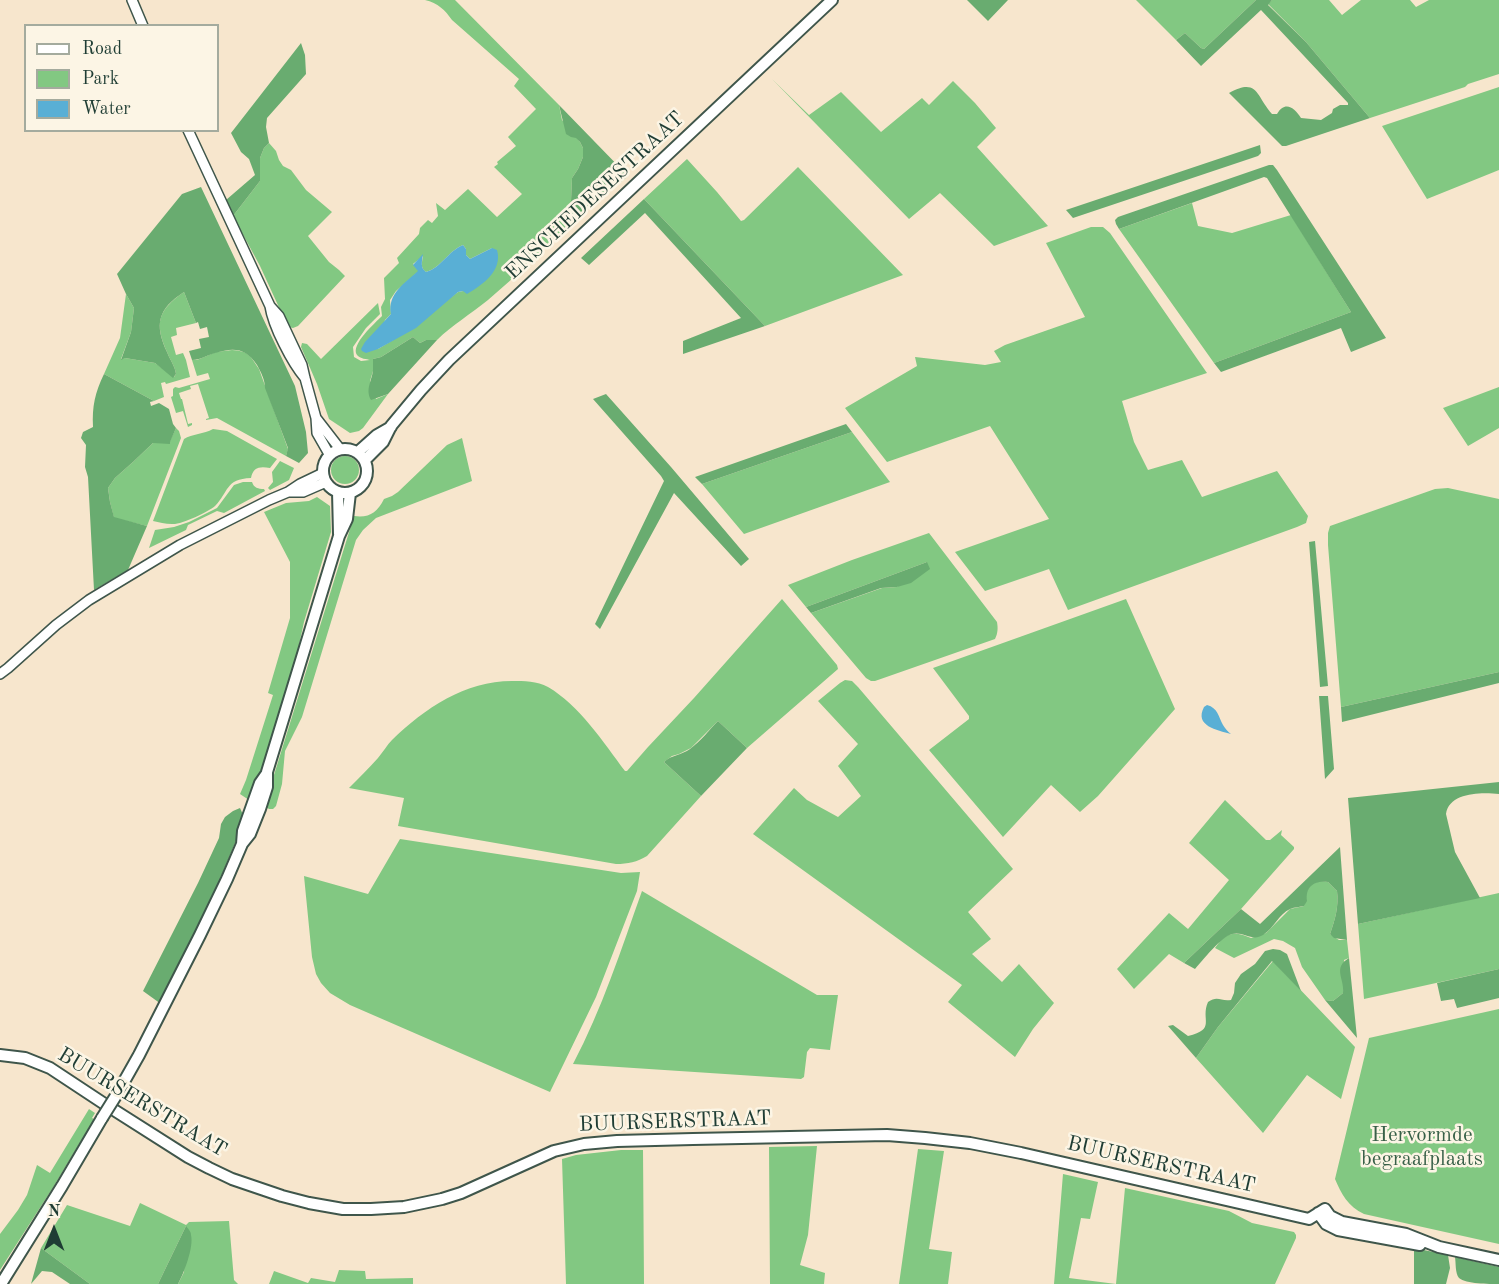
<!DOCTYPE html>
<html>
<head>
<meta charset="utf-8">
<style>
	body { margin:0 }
	#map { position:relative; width:1499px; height:1284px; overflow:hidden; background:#f7e6cd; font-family:"Old Standard TT",serif }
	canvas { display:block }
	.legend { position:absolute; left:24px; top:24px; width:195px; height:108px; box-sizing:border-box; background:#fcf5e5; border:2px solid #a4ab9e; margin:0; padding:8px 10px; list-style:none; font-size:18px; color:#1f3d34 }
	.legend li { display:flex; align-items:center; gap:12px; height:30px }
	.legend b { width:30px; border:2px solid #a4ab9e }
	.north { position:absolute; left:24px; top:1200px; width:60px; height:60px; -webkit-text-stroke:4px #fcf5e5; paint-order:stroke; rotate:0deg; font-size:16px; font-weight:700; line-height:24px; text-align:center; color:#1f3d34 }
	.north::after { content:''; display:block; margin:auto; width:21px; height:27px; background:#1f3d34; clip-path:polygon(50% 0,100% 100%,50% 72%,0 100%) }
</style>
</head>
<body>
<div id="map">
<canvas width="1499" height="1284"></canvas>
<ul class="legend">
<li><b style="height:8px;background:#fff"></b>Road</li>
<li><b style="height:16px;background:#82c882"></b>Park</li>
<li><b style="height:16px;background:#59afd5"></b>Water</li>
</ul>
<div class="north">N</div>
</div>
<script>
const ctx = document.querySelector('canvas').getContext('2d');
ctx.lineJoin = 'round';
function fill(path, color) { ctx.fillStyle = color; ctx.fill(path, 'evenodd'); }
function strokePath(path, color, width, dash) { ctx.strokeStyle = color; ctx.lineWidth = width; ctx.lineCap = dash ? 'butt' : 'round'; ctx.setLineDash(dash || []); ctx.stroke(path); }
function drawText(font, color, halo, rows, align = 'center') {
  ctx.font = font + ' "Old Standard TT",serif'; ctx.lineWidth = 5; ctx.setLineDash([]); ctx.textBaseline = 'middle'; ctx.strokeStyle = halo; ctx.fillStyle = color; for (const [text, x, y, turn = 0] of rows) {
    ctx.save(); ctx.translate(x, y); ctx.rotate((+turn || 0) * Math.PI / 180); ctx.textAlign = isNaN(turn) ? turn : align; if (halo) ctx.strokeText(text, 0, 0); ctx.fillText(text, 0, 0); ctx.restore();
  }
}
fill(new Path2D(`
	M425 0H455L559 105 562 120 580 142 583 148V157L578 169 572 178 570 224C543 250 516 276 488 300 471 314 452 325 437 340H426L420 343 413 337 381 357 373 359V371L370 381 376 399 388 394 363 428 359 431 350 433 329 419 317 384 301 347 302 343 307 344 321 359 378 303 380 314 366 328 353 347 354 357 361 361 370 360C367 359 360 359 357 355 350 345 375 323 382 316L381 307 385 299 384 278 399 263 397 258 419 234 420 228 428 220 432 223 438 216 436 203 445 210 468 189 497 217 522 194 494 167 498 164 497 162 516 146 508 137 536 109 514 86 519 79 452 20C445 10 438 3 425 0ZM463 245 466 249V255L470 259 492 248 463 291 458 292 393 340 378 349 385 320 391 314 390 300 396 291 419 271 413 264 423 256C422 262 420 268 426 272 441 268 448 251 463 245Z
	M1136 0H1256L1204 49 1201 48 1185 33 1176 40Z
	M1272 0H1329L1342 15 1361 0H1410L1416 7 1429 0H1499V74L1468 84 1465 87 1370 118 1306 42 1268 4Z
	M772 79 809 115 841 92 881 132 922 98 929 105 953 81 975 103 996 128 977 147 1048 226 994 246 940 193 909 219Z
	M1499 87V170L1427 199 1382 126Z
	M269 143 276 151 279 160 283 166 291 170 306 190 332 212 308 236 329 262 339 270 345 276 298 326 293 328 288 327 260 266 233 216 260 181V158L264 148Z
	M687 159 717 192 741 221 744 220 798 167 903 275 765 326 644 199Z
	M1192 203 1198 226 1232 233 1291 215 1351 312 1214 363 1119 229Z
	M1091 227H1103L1110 233 1207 373 1122 401 1134 442 1148 470 1182 460 1202 497 1277 471 1308 516 1306 523 1297 527 1068 610 1049 569 985 591 955 552 1049 519 990 426 887 462 845 408 917 366 915 357 985 365 1001 362 994 351 1005 345 1085 317 1046 243Z
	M184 292 196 323 176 328 177 335 171 337 176 355 183 353 186 360 190 377 166 384 165 382 161 383 164 397 154 401 104 374 120 338 126 294 134 308 131 332 121 359 125 358 155 363 174 377 176 374C175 366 170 360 167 352 154 323 158 310 184 292Z
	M232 350C248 351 250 355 259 369L288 449 286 456 217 418 206 420V419L209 418 198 384 190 386 191 389 179 393 181 399H182L188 424 192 423V425L188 427 183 411 176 413 171 397 173 396V389L175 387 179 388 210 379 208 373 197 376 192 360H197L216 352Z
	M1499 387V428L1468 446 1443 408Z
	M176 428 179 431 181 438 147 526 114 518 110 502 108 488 115 478 133 462 153 443H169Z
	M213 429 227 431 277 459 270 468C260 466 253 467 251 478 225 479 229 492 215 506 208 512 181 525 172 524 165 524 159 522 153 521L184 439C192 434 204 434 213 429Z
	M852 432 890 482 744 534 702 484Z
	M462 438 472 481 376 518 363 530 356 540 302 717 285 751 282 784 276 806 273 809H269L266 807 265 804 354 516C369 518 377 513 384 499L392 496 398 492 447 445Z
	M331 470a14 14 0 1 1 28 0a14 14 0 1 1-28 0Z
	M280 461 294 468 289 480 270 490 268 488 273 482 272 472Z
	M243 482H252C254 488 258 489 264 489L265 491 224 513 217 511 188 525 186 530 149 548 155 530 174 527 189 522 217 508 234 485Z
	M1448 488 1499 499V672L1341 707 1328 545V533L1330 526 1435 489Z
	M317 497 330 506 331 532 304 622 294 668 252 800H249L240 794 246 780 273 695 268 693 290 618V562L264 512 286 503 309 501Z
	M929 533 997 622C998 628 998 633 995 639L875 681H871L866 678 811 613 882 588 897 587 927 562 806 607 788 585 852 560Z
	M782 599 837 665 838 669 747 748 718 721 691 748 679 754 672 756 664 762 701 796 647 856C637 862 628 864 616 864L398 826 404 798 349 788C359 778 369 768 378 758 383 752 387 745 392 740 425 708 465 681 512 681 524 681 537 681 548 687 579 705 604 743 625 771H627L648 747 694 698Z
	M1126 599 1175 709 1098 796 1080 812 1051 785 1003 837 929 750 969 719V716L933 668Z
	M845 680 852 681 858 687 1013 869 968 912 991 939 972 954 1002 982 1019 964 1054 1003 1033 1029 1015 1057 948 1002 962 985 753 834 794 788 807 800 838 817 861 796 838 766 858 744 818 701 840 683Z
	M1225 800 1266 840H1270L1282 830 1281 835 1294 847V849L1241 909 1184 963 1169 954 1134 989 1117 969 1169 913 1188 929 1229 880 1189 843Z
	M400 839 621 873 640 872 637 891 596 997 550 1092 350 1005 330 993 321 983 316 974 312 957 304 876 368 894Z
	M1321 881 1328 882 1337 891C1339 906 1335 920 1330 934L1339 940H1347L1349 958 1344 960 1343 993 1333 1001 1325 1000 1302 967 1295 948 1283 941 1274 939 1234 958 1215 948C1226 932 1234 931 1251 938L1266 933 1290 909 1304 906C1307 893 1305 884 1321 881Z
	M642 891 817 995H838L830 1050 810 1048 807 1052 804 1077 801 1079 573 1064C602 1009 621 950 642 891Z
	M1499 893V969L1364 999 1358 924Z
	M1273 961 1355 1047 1341 1099 1307 1075 1263 1133 1196 1058 1218 1027Z
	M1499 1009V1244L1364 1214C1348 1207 1341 1193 1335 1179L1369 1038Z
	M89 1109 95 1113 92 1118 94 1119 54 1186 0 1270V1234L18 1210 27 1195 37 1165 50 1173Z
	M817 1146 808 1235 800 1265 825 1273 824 1284H770L769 1147Z
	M918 1149 944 1151 929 1249 952 1252 948 1284H899Z
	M621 1150H643L644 1284H566L562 1159 576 1155Z
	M1063 1174 1098 1182 1090 1219 1081 1218 1069 1278 1116 1284 1125 1188 1229 1211 1252 1223 1294 1232 1296 1235V1238L1275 1284H1054Z
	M140 1203 186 1225 189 1222 229 1221 234 1280 238 1284H178L184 1272 186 1226 158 1284H90L41 1248 67 1205 130 1226Z
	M339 1270 365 1271 366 1279 413 1278V1284H269L274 1271 308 1283 311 1278 335 1282Z`), '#82c882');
fill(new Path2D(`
	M967 0H1008L988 21Z
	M1256 0H1272L1268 5 1306 42 1370 118 1286 146H1282L1229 93C1258 77 1256 96 1272 114H1277C1285 100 1295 108 1301 118L1321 120 1332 113 1333 109 1340 105H1348V103L1261 10 1201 66 1176 40 1185 33 1201 48 1204 49Z
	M301 43 305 55 306 74 267 118 266 127 269 143 264 148 260 158V181L233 216 226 200 255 175 249 159 241 152 231 133Z
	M559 105 628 176C609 193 588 207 570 224L572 178 578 169 583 157V148L580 142 576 138 571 137 566 134Z
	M1260 145 1261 153 1258 156 1073 218 1066 210Z
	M1269 165H1273L1277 170 1386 338 1351 352 1341 328 1221 372 1214 363 1351 312 1267 178 1264 177 1119 229 1116 224 1115 220 1118 217Z
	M201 187 295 386 306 432 308 453 299 463 286 456 288 448 265 388C265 380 261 372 257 365 246 348 234 347 215 353 207 355 201 360 192 360L189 351 201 348 199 339 209 337 207 327 200 329 198 322 196 323 184 292C158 309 154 324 167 352 170 360 175 366 176 374L173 378 155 363 125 358 121 360 131 332 134 308 126 294 117 274 182 194Z
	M644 199 765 326 683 354V341L741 318 645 213 589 265 581 258Z
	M413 337 420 343 426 340H437L388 394 371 400C365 389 372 381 373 370 373 366 373 363 373 359L381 357Z
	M104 374 154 401 150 402 151 406 159 403 169 409 173 424 176 428 170 442V444L153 443 133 462 115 478 108 488 110 502 114 517 147 526 128 570 94 590 88 477 85 467 86 445 81 438 83 432 93 427C92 406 95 393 104 374Z
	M606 394 671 467 749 559 741 566 674 493 600 629 595 624 664 481 661 476 593 399Z
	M846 424 852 432 702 484 695 477Z
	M1315 541 1328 686 1320 687 1309 542Z
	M927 562 930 569 911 583 897 587 881 588 811 613 806 607Z
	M1499 672V683L1342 722 1341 707Z
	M1319 696H1328L1334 769 1325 779Z
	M718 721 747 748 701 796 664 762C671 755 682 755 690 749 701 741 709 730 718 721Z
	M1499 782V794C1482 792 1449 792 1446 814L1455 852 1480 898 1358 924 1348 798Z
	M240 808 245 819 203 920 161 1004 143 991 198 883 219 838 221 824 225 817 233 811Z
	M1340 847 1347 940 1334 938 1330 934C1335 920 1339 906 1337 891L1328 882C1315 880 1305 886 1307 901L1304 906C1300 907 1295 907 1290 909 1279 914 1274 928 1263 935 1252 942 1244 931 1232 934 1222 936 1202 961 1195 969L1184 963 1241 909 1260 924Z
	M1273 949 1280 950 1287 954 1301 991 1272 961 1218 1027 1196 1058 1168 1026 1173 1025 1188 1036C1217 1029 1200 1020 1208 1002 1218 995 1221 1002 1231 1000L1234 993 1235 983 1241 974 1255 964 1265 951Z
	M1349 958 1357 1038 1325 1000 1333 1001 1343 993C1345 979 1332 968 1349 958Z
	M1499 969V998L1457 1008 1454 999 1441 1001 1437 983Z
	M186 1226C188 1229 191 1231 191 1235 194 1247 184 1273 178 1284H158Z
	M41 1248 90 1284H70L52 1272 42 1271 31 1284Z
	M1414 1248 1448 1255 1450 1268 1446 1284H1414Z
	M1455 1257 1499 1267V1284C1489 1284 1466 1284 1459 1278 1455 1273 1456 1263 1455 1257Z`), '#69ac70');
fill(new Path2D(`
	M463 245 466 249V255L470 259 492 248 497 250C503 271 482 285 467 294L463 291 458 292 416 328 378 349 366 353 362 351 361 349 365 342 391 314C387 294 405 283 418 271L413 265 423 254C422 261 420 268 426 272 441 268 448 251 463 245Z
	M1207 705C1218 708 1218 716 1223 725 1225 728 1228 732 1231 734 1217 730 1194 726 1204 707Z`), '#59afd5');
const tertiary = new Path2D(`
	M132 0 143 26
	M188 130 270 306C273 326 292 363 305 378
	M270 306 279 316 302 365 305 378 316 418 317 433 329 454
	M316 418 340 449
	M288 492H303L326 482
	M0 674 8 668 56 625 89 600 180 545 269 500 288 492 300 484 323 473`);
const secondary = new Path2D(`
	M323 471a22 22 0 1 1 44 0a22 22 0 1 1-44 0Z
	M358 452 377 435 391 427
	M365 460 383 442 391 426 421 390 449 360 832 0
	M338 492 339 534
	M242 844 250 834 260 809 267 787V772L339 536 347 519 350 493
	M0 1055 25 1058 50 1068 103 1103 188 1157 209 1168 232 1179 282 1196 309 1203 343 1209H371L404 1207 442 1199 461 1193 554 1151 584 1144 617 1141 693 1139 887 1135 925 1138 970 1143 1021 1153 1309 1219 1325 1209 1330 1216 1342 1222 1406 1234 1439 1247 1499 1260
	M117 1094 139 1055 200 935 227 879 242 844 243 831 260 783 267 773
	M1318 1213 1326 1224 1338 1230 1420 1245
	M1 1284 62 1186 102 1118`);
strokePath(tertiary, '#3f564b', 12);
strokePath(secondary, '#3f564b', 14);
strokePath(tertiary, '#fff', 9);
strokePath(secondary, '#fff', 10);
const secondaryBridge = new Path2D(`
	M102 1118 117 1094`);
strokePath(secondaryBridge, '#3f564b', 14, []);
strokePath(secondaryBridge, '#fff', 10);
drawText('21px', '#1f3d34', '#fcf5e5', [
	["ENSCHEDESESTRAAT",595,196,-43],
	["BUURSERSTRAAT",142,1103,31],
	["BUURSERSTRAAT",675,1122,-2],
	["BUURSERSTRAAT",1161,1165,13]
]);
drawText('21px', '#386048', '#fcf5e5', [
	["Hervormde",1422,1135],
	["begraafplaats",1422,1159]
]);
</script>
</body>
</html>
